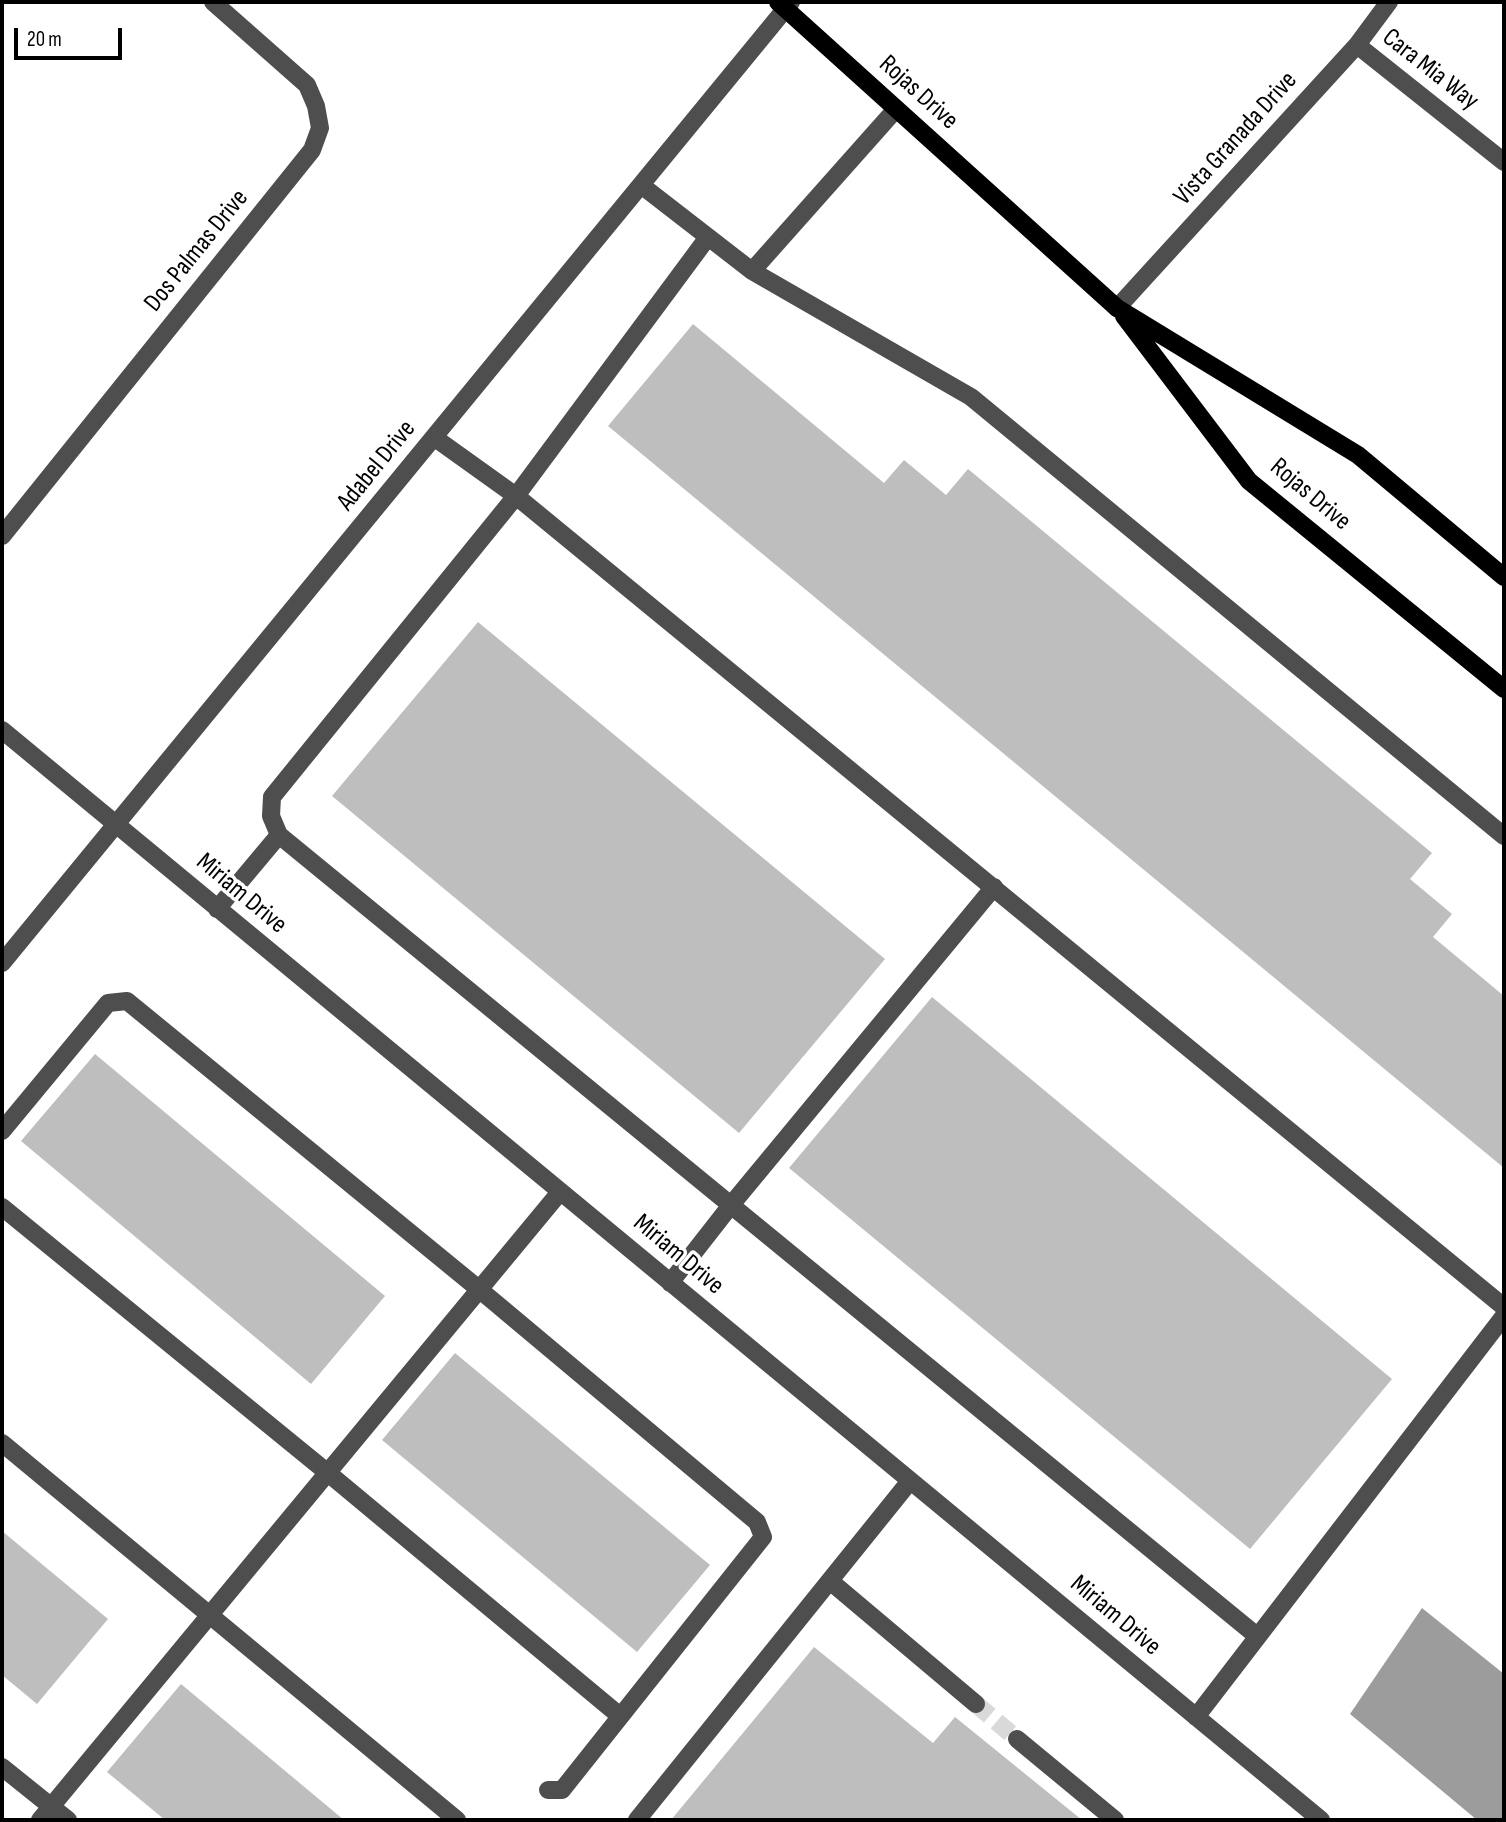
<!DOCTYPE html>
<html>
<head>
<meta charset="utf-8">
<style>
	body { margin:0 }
	#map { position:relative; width:1506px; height:1822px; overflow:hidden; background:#fff; font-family:"Sofia Sans Condensed",sans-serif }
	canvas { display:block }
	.frame { position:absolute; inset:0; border:4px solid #000; pointer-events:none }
	.scale { position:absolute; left:14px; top:28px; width:108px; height:32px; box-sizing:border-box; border:4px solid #000; border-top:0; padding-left:9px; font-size:21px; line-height:24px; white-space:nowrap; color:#000; -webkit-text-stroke:5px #fff; paint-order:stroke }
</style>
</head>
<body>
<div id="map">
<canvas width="1506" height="1822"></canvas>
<div class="frame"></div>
<div class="scale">20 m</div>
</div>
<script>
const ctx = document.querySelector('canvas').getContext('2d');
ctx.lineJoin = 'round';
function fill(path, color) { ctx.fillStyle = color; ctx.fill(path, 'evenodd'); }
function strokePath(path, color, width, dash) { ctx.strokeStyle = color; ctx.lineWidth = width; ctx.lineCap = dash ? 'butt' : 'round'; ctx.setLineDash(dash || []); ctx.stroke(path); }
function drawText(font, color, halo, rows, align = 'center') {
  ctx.font = font + ' "Sofia Sans Condensed",sans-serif'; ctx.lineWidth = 7; ctx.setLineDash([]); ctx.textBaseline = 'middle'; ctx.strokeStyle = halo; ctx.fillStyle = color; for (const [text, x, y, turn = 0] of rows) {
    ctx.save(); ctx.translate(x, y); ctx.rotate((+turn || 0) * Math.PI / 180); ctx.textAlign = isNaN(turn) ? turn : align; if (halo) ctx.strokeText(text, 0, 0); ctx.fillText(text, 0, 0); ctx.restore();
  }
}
fill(new Path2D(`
	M1422 1608 1504 1674V1820H1477L1350 1714Z`), '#9c9c9c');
fill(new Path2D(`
	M693 324 884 483 904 460 946 495 968 469 1432 853 1410 879 1452 914 1433 937 1504 996V1168L608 426Z
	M478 622 885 959 739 1133 332 796Z
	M932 997 1392 1379 1250 1549 789 1168Z
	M95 1054 385 1296 311 1384 21 1141Z
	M455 1353 710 1565 637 1652 382 1440Z
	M2 1531 108 1619 37 1704 2 1675Z
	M814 1647 933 1743 955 1717 1082 1820H671Z
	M181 1684 344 1820H165L107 1772Z`), '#bebebe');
strokePath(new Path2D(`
	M976 1704 1017 1739`), '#d9d9d9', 18, [18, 9]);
strokePath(new Path2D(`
	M1357 45 1504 162
	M641 185 752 271 971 397 1504 836
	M752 271 896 109
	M1117 308 1357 45 1389 2
	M435 438 516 496 708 237
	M2 536 312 150 320 128 316 106 307 85 213 2
	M2 730 1321 1820
	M217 909 279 835
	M2 963 791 2
	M2 1131 108 1003 127 1001 480 1290 757 1522 763 1537 562 1790H548
	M2 1207 328 1473 620 1716
	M670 1283 731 1205 994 887
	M2 1443 457 1820
	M830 1581 976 1704
	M1257 1636 279 835 271 816 272 797 516 496 1504 1307
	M1196 1717 1504 1316
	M1017 1739 1115 1820
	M2 1767 68 1820
	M40 1820 560 1192
	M637 1820 910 1481`), '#4e4e4e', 18);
strokePath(new Path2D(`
	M778 2 1117 308 1358 455 1504 577
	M1124 316 1249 481 1504 689`), '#000', 18);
drawText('26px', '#000', '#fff', [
	["Cara Mia Way",1430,70,38],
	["Rojas Drive",918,93,42],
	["Vista Granada Drive",1236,139,-48],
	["Dos Palmas Drive",197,251,-51],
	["Adabel Drive",377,466,-51],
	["Rojas Drive",1310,495,40],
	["Miriam Drive",241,894,40],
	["Miriam Drive",678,1255,40],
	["Miriam Drive",1115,1616,40]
]);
</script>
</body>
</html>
